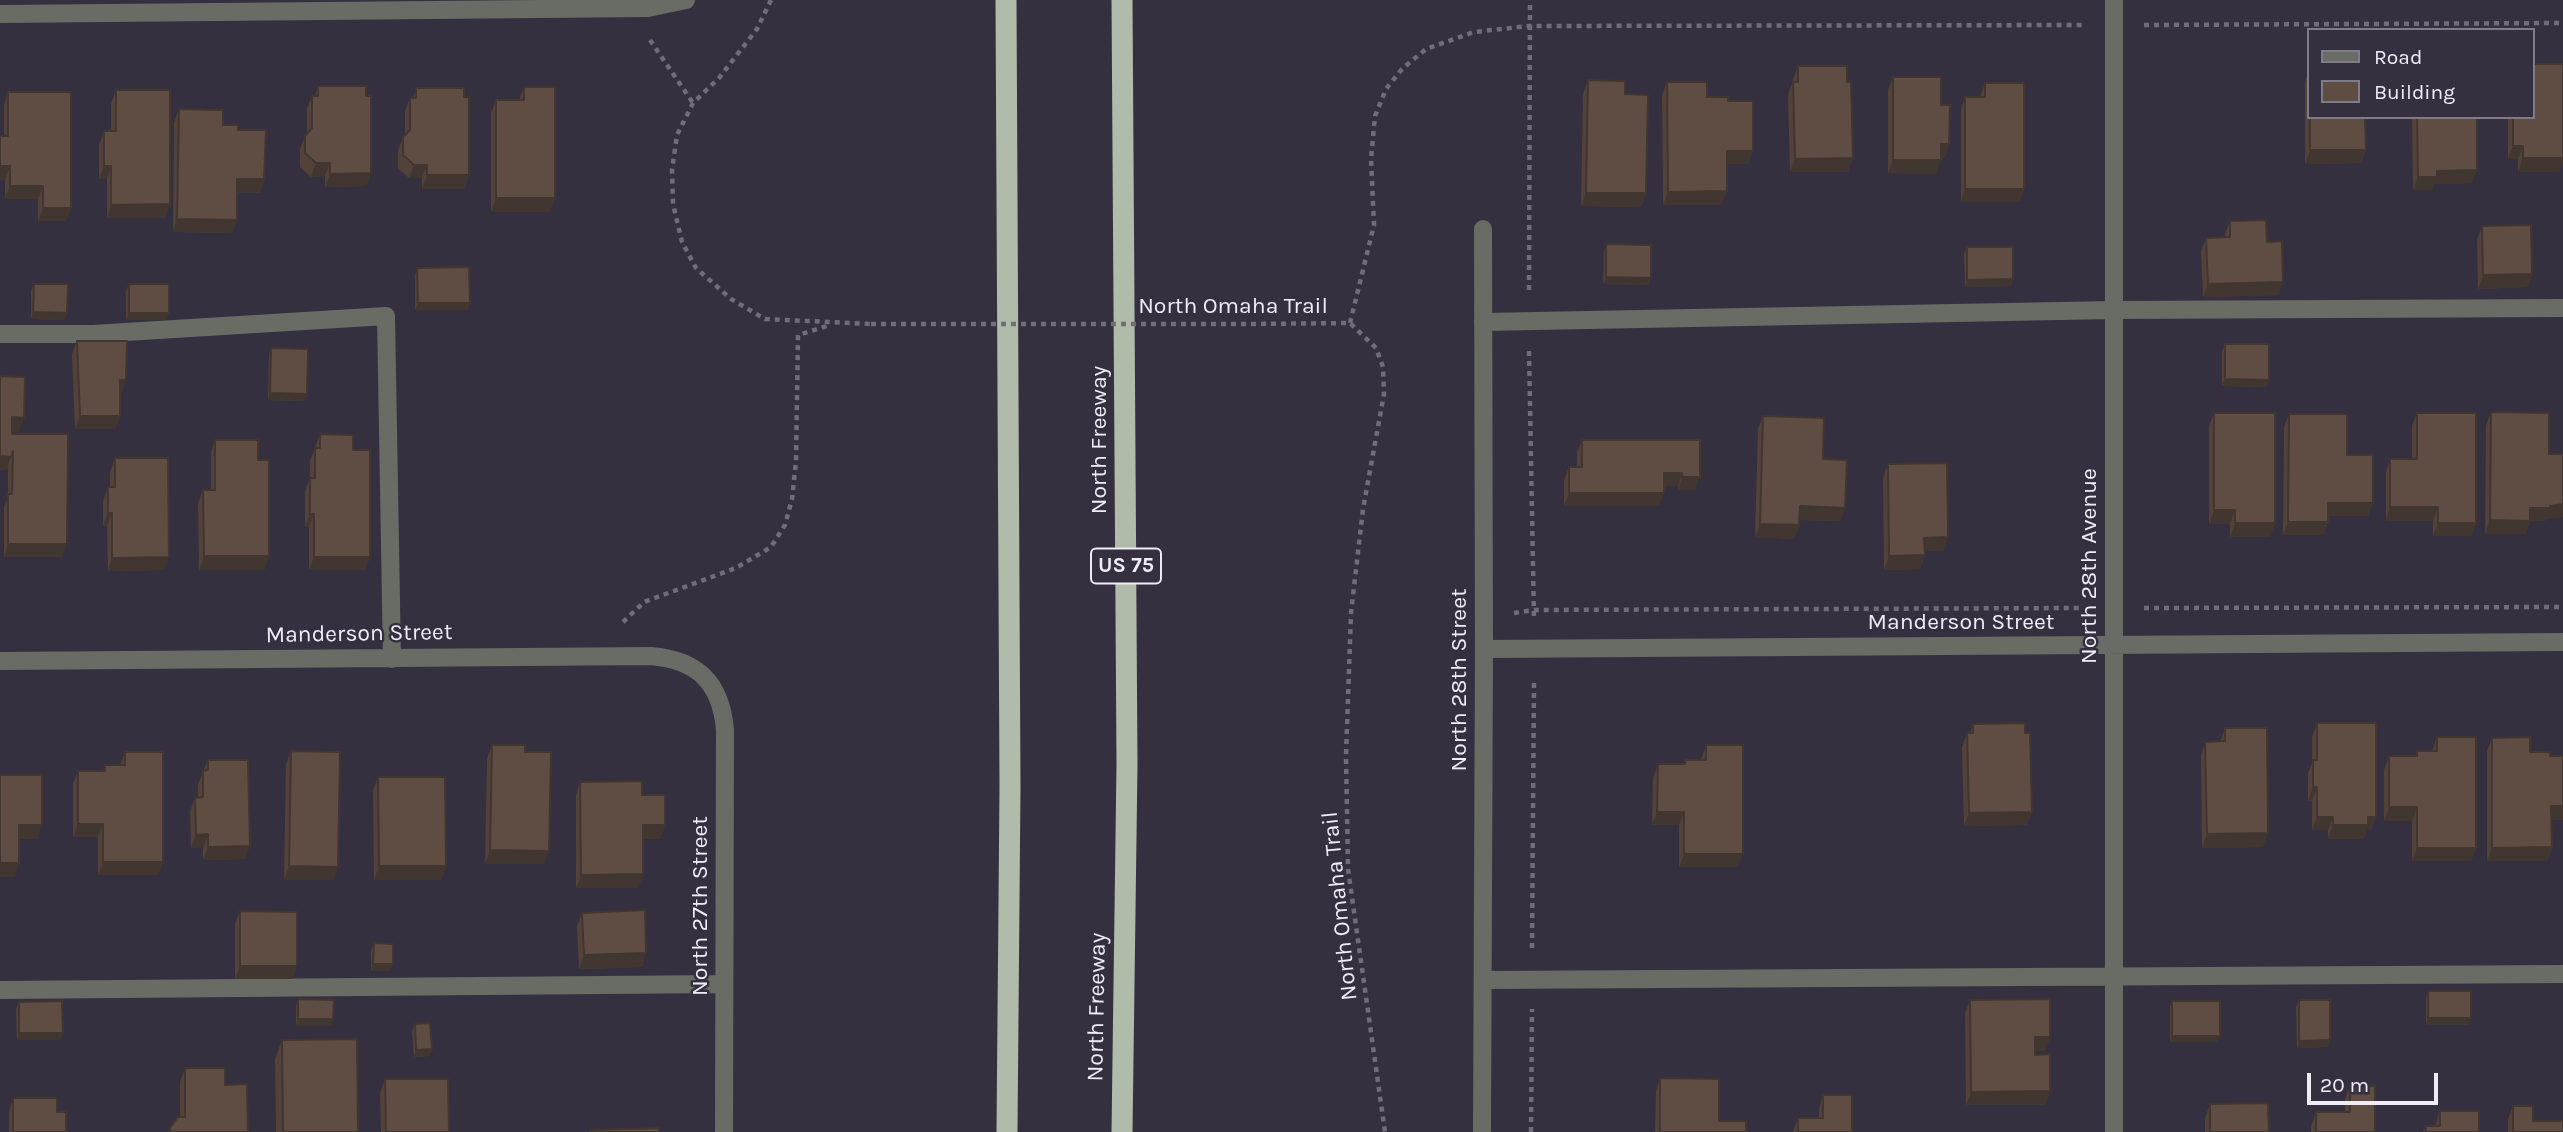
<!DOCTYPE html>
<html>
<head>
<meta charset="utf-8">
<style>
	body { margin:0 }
	#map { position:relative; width:2563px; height:1132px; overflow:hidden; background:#35303f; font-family:Karla,sans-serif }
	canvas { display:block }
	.legend { position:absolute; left:2307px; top:28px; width:228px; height:91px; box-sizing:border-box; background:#35303f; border:2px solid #7f7b88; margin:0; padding:9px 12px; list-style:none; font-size:21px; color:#efecf6 }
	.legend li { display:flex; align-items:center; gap:14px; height:35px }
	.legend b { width:35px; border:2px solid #7f7b88 }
	.scale { position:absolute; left:2307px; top:1073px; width:131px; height:32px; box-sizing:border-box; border:4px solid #efecf6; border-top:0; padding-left:9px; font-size:21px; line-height:24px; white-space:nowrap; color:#efecf6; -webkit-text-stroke:5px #35303f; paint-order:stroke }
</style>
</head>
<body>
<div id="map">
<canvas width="2563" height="1132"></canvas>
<ul class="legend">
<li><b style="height:9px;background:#686c65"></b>Road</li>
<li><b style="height:19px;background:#5f4d44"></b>Building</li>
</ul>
<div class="scale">20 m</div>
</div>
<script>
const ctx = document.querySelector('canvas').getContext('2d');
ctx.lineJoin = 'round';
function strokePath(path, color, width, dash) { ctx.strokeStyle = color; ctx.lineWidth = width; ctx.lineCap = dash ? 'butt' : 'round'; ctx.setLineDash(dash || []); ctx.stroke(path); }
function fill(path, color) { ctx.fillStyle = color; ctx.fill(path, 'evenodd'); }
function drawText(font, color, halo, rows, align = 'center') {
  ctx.font = font + ' Karla,sans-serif'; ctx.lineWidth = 5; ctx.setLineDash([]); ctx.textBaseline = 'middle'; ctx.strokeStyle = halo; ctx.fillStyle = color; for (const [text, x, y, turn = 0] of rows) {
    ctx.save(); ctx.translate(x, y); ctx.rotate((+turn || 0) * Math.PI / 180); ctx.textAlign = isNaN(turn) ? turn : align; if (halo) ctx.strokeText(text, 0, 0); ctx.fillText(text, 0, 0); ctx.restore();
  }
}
strokePath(new Path2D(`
	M771 0 757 29 719 78 693 103 677 135 672 170 673 204 682 242 696 268 731 299 765 319 871 324
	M2144 25 2563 23
	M650 40 693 103
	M1529 290 1530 0
	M1350 323 1374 225 1371 159 1375 116 1386 89 1402 69 1426 49 1474 32 1529 26 2083 25
	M1251 324 1350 323 1376 348 1383 367 1384 394 1363 509 1351 613 1346 756 1348 869 1385 1132
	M1529 351 1534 619
	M2144 608 2563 607
	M1514 613 1533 610 2083 608
	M623 622 644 602 736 568 771 547 785 525 792 499 796 461 798 335 830 325
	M1532 948 1534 680
	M1531 1132 1532 1009`), '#706c79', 4.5, [5, 5]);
strokePath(new Path2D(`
	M2114 0V1132
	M0 14 648 8 686 0
	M1483 322 2112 310 2563 308
	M0 334H93L386 316 392 659
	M1484 649 2563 642
	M0 661 651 656C698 660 721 683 725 730L724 1132
	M1483 980 2563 974
	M0 990 724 984
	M1482 1132 1484 649 1483 229`), '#686c65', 18);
strokePath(new Path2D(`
	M1006 0 1010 786 1007 1132
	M1122 1132 1127 764 1122 0`), '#b0bba9', 21);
strokePath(new Path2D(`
	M871 324H1251`), '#706c79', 4.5, [5, 5]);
fill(new Path2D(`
	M1798 66 1847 82 1853 158 1848 172H1790L1788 95Z
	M2309 71V117H2365L2366 150 2361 163 2305 164V82Z
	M1893 77 1941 105 1949 144 1945 158H1941L1936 174 1888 173V90Z
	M1588 80 1646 193 1641 207 1581 206 1583 94Z
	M1667 82 1707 97 1728 101 1748 164H1727L1722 205H1663L1662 95Z
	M1985 83 2024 189 2019 202H1961V110L1965 97H1980Z
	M318 86 366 96 371 173 366 186 325 187V176L311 177 300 167V149L305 136 307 133V109L312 96H315Z
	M524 87 555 198 550 212H491V113L496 100H519Z
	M416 88 469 175 464 189H422V178H409L398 168V151L403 137 405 135V111L410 98H413Z
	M116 90 165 218H107V179H99V145L104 131H111V104Z
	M8 92 71 208 66 221H38V199H5V180H0L4 136V105Z
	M179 109 238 130 264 179 260 193H237V220L232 233 173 232 174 123Z
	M2412 117H2477L2472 183 2434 184 2432 190H2413Z
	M2508 117H2533L2559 172H2518V159H2508Z
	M2230 221 2267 242 2283 282 2278 295 2203 297 2201 251 2206 238 2225 237V234Z
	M2482 226 2532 274 2528 287 2478 289 2477 240Z
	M1606 244 1649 285 1603 284 1604 251Z
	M1967 247 2013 279 2011 286 1965 287 1964 254Z
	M417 268 470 303 467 310H415V275Z
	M34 284 65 320 31 319V291Z
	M129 284 167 320H126V291Z
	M77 341 126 380 121 394H120V416L115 429H75L72 354Z
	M2225 344 2267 387 2222 386V351Z
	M271 348 307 394 305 401 268 400 269 355Z
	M0 376 19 432 12 431V434L62 557H4V507L8 497V466L6 470H0Z
	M2491 412 2549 454H2563V517L2546 519 2545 521H2530L2525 534H2485L2486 426Z
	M2214 413 2275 523 2270 537H2230V524H2209V426Z
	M2417 413 2476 523 2471 536H2433V521H2386V472L2390 459H2412V426Z
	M2289 414 2347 455 2373 503 2368 516H2328V522L2323 535H2283L2284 427Z
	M1763 416 1823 459 1841 521 1799 520V525L1794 539 1755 537 1758 429Z
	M320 434 353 450 370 557 365 570H309V527H305V491L310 478V461Z
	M215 440 258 460 269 556 264 570H199L198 503 203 490H211V453Z
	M1582 440H1700L1695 490H1678V486H1664L1659 506H1564V480L1569 467H1577V453Z
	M115 458 164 570 108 571 107 526H103V501L108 487H110V472Z
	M1888 464 1943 551H1925V555L1920 569 1884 570 1883 478Z
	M2317 723 2376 817 2371 830H2367L2363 839H2328V830H2312V801H2308V773L2312 763V737Z
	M1973 724 2025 733 2027 825 1964 826 1962 747 1967 733H1970Z
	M2225 728 2263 847 2202 848 2201 756 2205 742H2220Z
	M2437 737 2476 848 2471 861H2412V821H2384V770L2389 756H2416L2417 751H2432Z
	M2492 738 2530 752 2550 756 2563 820H2551L2552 847 2547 861H2487V751Z
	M492 745 525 752 549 851 544 864H485L487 759Z
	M1706 745 1738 867H1679V825H1652L1653 778 1658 764H1683L1685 760H1701Z
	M291 751 333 880H284L286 764Z
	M125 752 163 862 158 875H98V837H73V784L78 771H103L105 765H120Z
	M208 760 245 859 203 860V848H191L190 811 195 798 198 797V784Z
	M378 777 446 866 441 880H374L373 790Z
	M580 782 642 795 665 825 660 839H643V874L638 888H576V795Z
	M240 911 292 979H235V924Z
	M582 913 646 953 642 967 579 969 577 926Z
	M374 943 393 964 390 971H371V950Z
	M2428 991 2469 1025H2426V998Z
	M298 999 333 1019 331 1026H296V1006Z
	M1970 1000 2050 1037 2045 1051H2035L2045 1105H1966L1965 1013Z
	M2299 1000 2328 1047 2297 1048 2296 1007Z
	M2172 1001 2217 1042H2170V1007Z
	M19 1002 63 1033 60 1040H17L16 1009Z
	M415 1024 429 1056 414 1057 412 1031Z
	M282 1040 358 1132H276L275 1059Z
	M185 1068 225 1085 248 1132H168L170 1128 180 1117V1082Z
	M1660 1078 1719 1121 1746 1132H1655L1656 1091Z
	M385 1079 449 1132H381L380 1093Z
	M2350 1086 2375 1132H2311V1126L2316 1112H2345V1099Z
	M1823 1095 1852 1132H1793L1798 1118H1819V1109Z
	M13 1098 66 1132H9V1111Z
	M2210 1104 2269 1132H2205V1118Z
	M2513 1106 2533 1121 2563 1132H2508V1119Z
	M2440 1111 2479 1132H2423L2426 1126H2435Z`), '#52423a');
fill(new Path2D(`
	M1941 144H1949L1945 158H1936Z
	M2513 146H2523L2518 159H2508Z
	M2563 148V162L2559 172H2518L2523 158Z
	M2310 150H2366L2361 163 2305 164Z
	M1727 151H1753L1748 164H1722Z
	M1853 158 1848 172H1790L1795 159Z
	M1893 160H1941L1936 174 1888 173Z
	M316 163H330L325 176 311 177Z
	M414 165H427L422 178H409Z
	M0 166H10L5 180H0Z
	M104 166H111L107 179H99Z
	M2477 170 2472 183 2434 184 2432 190H2413L2418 177 2437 171Z
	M371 173 366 186 325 187 330 174Z
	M427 175H469L464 189H422Z
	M237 179H264L260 193H232Z
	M10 186H43L38 199H5Z
	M1965 189H2024L2019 202H1961Z
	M1727 191 1722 205H1663L1668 192Z
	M1586 193H1646L1641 207 1581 206Z
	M496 198H555L550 212H491Z
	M170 204 165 218H107L111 205Z
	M43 208H71L66 221H38Z
	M177 219 237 220 232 233 173 232Z
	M2532 274 2528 287 2478 289 2483 275Z
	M1606 277 1651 278 1649 285 1603 284Z
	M2013 279 2011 286 1965 287 1967 280Z
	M2283 282 2278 295 2203 297 2208 284Z
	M418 303H470L467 310H415Z
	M33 312 67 313 65 320 31 319Z
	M129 313H169L167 320H126Z
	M2225 379 2269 380 2267 387 2222 386Z
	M120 380H126L121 394H115Z
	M270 393 307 394 305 401 268 400Z
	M80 416H120L115 429H75Z
	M12 417 24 418 19 432 7 431Z
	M0 456 11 457 6 470H0Z
	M1664 473H1682L1678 486H1659Z
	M1682 477H1700L1695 490H1678Z
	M1569 493H1664L1659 506H1564Z
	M2328 503H2373L2368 516H2323Z
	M2563 504V517L2546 519 2545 521H2530L2525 534H2485L2490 520 2530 508Z
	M1800 506 1845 508 1841 521 1795 520Z
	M2390 507H2438L2433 521H2386Z
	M2214 510H2235L2230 524H2209Z
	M108 513H112L107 526H103Z
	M310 514H314L309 527H305Z
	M2288 522H2328L2323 535H2283Z
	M2235 523H2275L2270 537H2230Z
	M2438 523H2476L2471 536H2433Z
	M1760 524 1799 525 1794 539 1755 537Z
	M1948 537 1943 551H1919L1924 538Z
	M8 544H67L62 557H4Z
	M1925 555 1920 569 1884 570 1889 556Z
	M204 556H269L264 570H199Z
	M169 557 164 570 108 571 112 558Z
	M314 557H370L365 570H309Z
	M2313 787H2317L2312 801H2308Z
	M2551 806H2563V820H2546Z
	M2389 807H2417L2412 821H2384Z
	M1657 812H1684L1679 825H1652Z
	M2032 812 2027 825 1964 826 1969 813Z
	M2317 817H2333L2328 830H2312Z
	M2368 817H2376L2371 830H2367L2363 839H2328L2333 825Z
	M78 824H103L98 837H73Z
	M19 825H42L37 839H15Z
	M643 825H665L660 839H638Z
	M2268 833 2263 847 2202 848 2207 834Z
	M208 834 203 848H191L196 835Z
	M250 846 245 859 203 860 208 847Z
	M2552 847 2547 861H2487L2492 848Z
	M2417 848H2476L2471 861H2412Z
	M490 850 549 851 544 864H485Z
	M1684 854H1743L1738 867H1679Z
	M103 862H163L158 875H98Z
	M0 863H19L15 877H0Z
	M289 866 338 867 333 880H284Z
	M379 866H446L441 880H374Z
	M643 874 638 888H576L581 875Z
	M646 953 642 967 579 969 584 955Z
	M373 964H393L390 971H371Z
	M240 966H297L292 979H235Z
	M2428 1018H2471L2469 1025H2426Z
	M298 1019H333L331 1026H296Z
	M19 1033H63L60 1040H17Z
	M2172 1036H2220L2217 1042H2170Z
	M2035 1037H2050L2045 1051H2030Z
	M2330 1040 2328 1047 2297 1048 2299 1041Z
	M432 1049 429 1056 414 1057 416 1050Z
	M2050 1091 2045 1105H1966L1971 1092Z`), '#423630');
const building = new Path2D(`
	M2533 64H2563V158H2523V146H2513V117H2533Z
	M1798 66H1847V82H1851L1853 158 1795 159 1793 82H1798Z
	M1893 77H1941V105H1950L1949 144H1941V160H1893Z
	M1588 80 1625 81V94L1648 95 1646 193H1586Z
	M1667 82H1707V97H1728V101H1753V151H1727V191L1668 192Z
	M1985 83H2024V189H1965V97H1985Z
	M318 86H366V96H371V173L330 174V163H316L305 153V136L312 128V96H318Z
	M524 87H555V198H496V100H524Z
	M416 88H464V97H469V175H427V165H414L403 155V137L410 130V98H416Z
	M116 90H170V204L111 205V166H104V131H116Z
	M8 92H71V208H43V186H10V166H0V136H8Z
	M179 109 223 110V125H238V130H266L264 179H237V220L177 219Z
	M2310 117H2365L2366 150H2310Z
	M2417 117H2477V170L2437 171V177H2418Z
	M2266 220 2267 242 2282 241 2283 282 2208 284 2206 238 2230 237V221Z
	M2531 225 2532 274 2483 275 2482 226Z
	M1606 244 1651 245V278L1606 277Z
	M1967 247H2013V279L1967 280Z
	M469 267 470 303H418L417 268Z
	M34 284H68L67 313 33 312Z
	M129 284H169V313H129Z
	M77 341H127L126 380H120V416H80Z
	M2225 344H2269V380L2225 379Z
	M271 348 308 349 307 394 270 393Z
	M0 376 25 377 24 418 12 417V434H68L67 544H8V494H12L13 451 11 457 0 456Z
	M2491 412 2549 413V454H2563V504L2550 506V508H2530V521L2490 520Z
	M2214 413H2275V523H2235V510H2214Z
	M2417 413H2476V523H2438V507H2390V459H2417Z
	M2289 414H2347V455H2373V503H2328V522H2288Z
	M1763 416 1824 418 1823 459 1847 460 1845 508 1800 506 1799 525 1760 524Z
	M320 434 353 435V450H370V557H314V514H310V478H315V448H320Z
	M215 440H258V460H269V556H204L203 490H215Z
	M1582 440H1700V477H1682V473H1664V493H1569V467H1582Z
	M115 458H168L169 557 112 558V513H108V487H115Z
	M1947 463 1948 537 1924 538 1925 555 1889 556 1888 464Z
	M2025 723V733H2030L2032 812 1969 813 1967 733H1973V724Z
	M2317 723H2376V817H2368V825H2333V817H2317V787H2313V760H2317Z
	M2225 728H2267L2268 833 2207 834 2205 742 2225 741Z
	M2437 737H2476V848H2417V807H2389V756H2417V751H2437Z
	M2530 737V752H2550V756H2563V806H2551L2552 847 2492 848V738Z
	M492 745H525V752H551L549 851 490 850Z
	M1706 745H1743V854H1684V812H1657L1658 764H1685V760H1706Z
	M291 751 340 752 338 867 289 866Z
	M125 752H163V862H103V824H78V771H105V765H125Z
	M208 760H248L250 846 208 847V834L196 835 195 798 203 797V771L208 770Z
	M0 775H42V825H19V863H0Z
	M378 777H445L446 866H379Z
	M642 781V795H665V825H643V874L581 875 580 782Z
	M645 910 646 953 584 955 582 913Z
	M240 911 297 912V966H240Z
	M374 943 393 944V964H373Z
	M2428 991H2471V1018H2428Z
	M298 999 334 1000 333 1019H298Z
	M2050 999V1037H2035V1055L2050 1054V1091L1971 1092 1970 1000Z
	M2299 1000H2330V1040L2299 1041Z
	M62 1001 63 1033H19V1002Z
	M2172 1001H2220V1036H2172Z
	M430 1023 432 1049 416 1050 415 1024Z
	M357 1039 358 1132H283L282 1040Z
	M185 1068H225V1085L247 1084 248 1132H170V1128L178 1117H185Z
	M1660 1078 1719 1079V1121H1746V1132H1660Z
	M385 1079H448L449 1132H386Z
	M2350 1086H2375V1132H2316V1112H2350Z
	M1823 1095H1852V1132H1798V1118H1823Z
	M13 1098H57V1112H66V1132H13Z
	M2268 1103 2269 1132H2210V1104Z
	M2513 1106H2533V1121H2563V1132H2513Z
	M2440 1111H2479V1132H2426V1126H2440Z
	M659 1128V1132H590V1130Z`);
fill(building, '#5f4d44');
strokePath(building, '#423630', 2);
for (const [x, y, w] of [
	[1126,566,70]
]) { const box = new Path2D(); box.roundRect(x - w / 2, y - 17.5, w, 35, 5); ctx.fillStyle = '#35303f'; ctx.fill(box); strokePath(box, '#efecf6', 2); }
drawText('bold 21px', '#efecf6', null, [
	["US 75",1126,566]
]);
drawText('23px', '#efecf6', '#35303f', [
	["North Omaha Trail",1233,306],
	["North Freeway",1099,440,-90],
	["North 28th Avenue",2089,566,-90],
	["Manderson Street",1961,622],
	["Manderson Street",359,634,-1],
	["North 28th Street",1459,680,-90],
	["North 27th Street",700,906,-90],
	["North Omaha Trail",1340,906,-96],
	["North Freeway",1097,1007,-89]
]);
</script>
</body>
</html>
